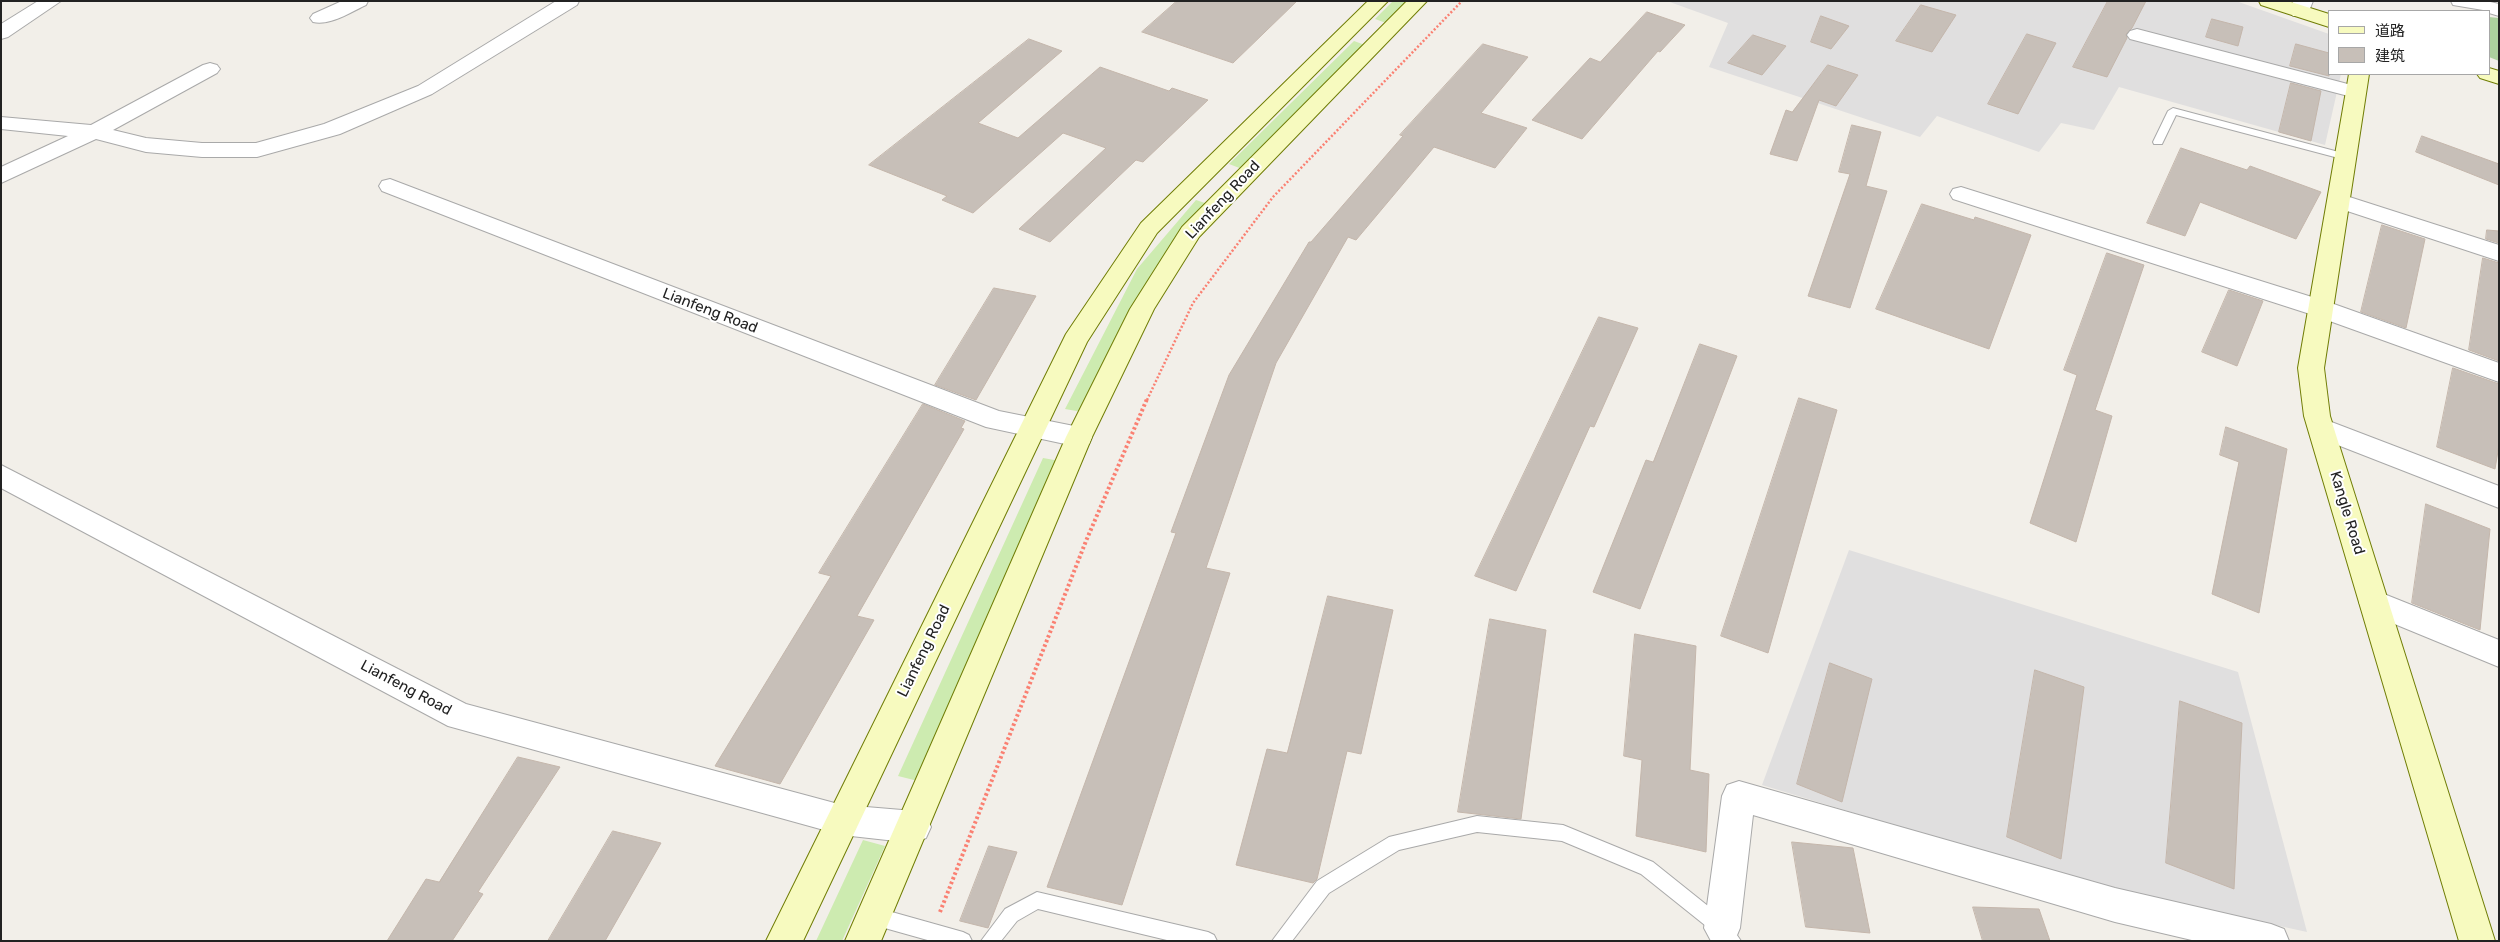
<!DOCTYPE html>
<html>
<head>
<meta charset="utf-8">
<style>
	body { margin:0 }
	#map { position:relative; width:2500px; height:942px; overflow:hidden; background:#f2efe9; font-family:Rubik,"Noto Sans SC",sans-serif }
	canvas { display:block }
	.frame { position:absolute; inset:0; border:2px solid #222; pointer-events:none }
	.legend { position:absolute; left:2328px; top:10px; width:162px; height:65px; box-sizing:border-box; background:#fff; border:1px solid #a7a7a7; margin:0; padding:6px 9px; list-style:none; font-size:15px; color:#222 }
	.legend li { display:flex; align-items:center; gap:10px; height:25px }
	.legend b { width:25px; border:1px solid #a7a7a7 }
</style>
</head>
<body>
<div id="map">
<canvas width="2500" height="942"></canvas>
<div class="frame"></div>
<ul class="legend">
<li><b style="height:6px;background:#f7fabf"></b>道路</li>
<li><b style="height:14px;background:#c7bfb8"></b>建筑</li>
</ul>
</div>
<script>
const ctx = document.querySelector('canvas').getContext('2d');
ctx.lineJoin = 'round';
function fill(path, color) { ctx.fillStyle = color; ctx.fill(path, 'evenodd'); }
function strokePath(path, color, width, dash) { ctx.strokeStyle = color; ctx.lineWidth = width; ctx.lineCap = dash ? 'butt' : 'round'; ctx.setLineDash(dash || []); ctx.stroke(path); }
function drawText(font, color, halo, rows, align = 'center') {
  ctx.font = font + ' Rubik,sans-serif'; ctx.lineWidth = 4; ctx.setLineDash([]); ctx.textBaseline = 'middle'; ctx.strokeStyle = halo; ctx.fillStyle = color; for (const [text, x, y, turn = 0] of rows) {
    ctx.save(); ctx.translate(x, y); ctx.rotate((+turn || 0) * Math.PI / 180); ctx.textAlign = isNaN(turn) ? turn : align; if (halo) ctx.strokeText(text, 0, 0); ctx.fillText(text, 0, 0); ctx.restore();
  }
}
fill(new Path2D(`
	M1667 1H2236L2329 34V74H2341L2325 145 2119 87 2094 130 2061 123 2039 152 1937 116 1920 137 1709 67 1728 23Z
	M1849 550 2238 672 2307 932 2088 884 1762 785Z`), '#e0dfdf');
fill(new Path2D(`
	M1393 1H1407L1386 23 1375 19Z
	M1354 41 1365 45 1242 169 1229 164Z
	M1196 200 1208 204 1151 275 1082 412 1065 409 1137 269Z
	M1043 458 1060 461 918 781 898 776Z
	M863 840 885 846 842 941H816Z`), '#cdebb0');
fill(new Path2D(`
	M2489 17 2499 18V61L2489 57Z`), '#add19e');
const building = new Path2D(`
	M1177 1H1297L1233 63 1142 32Z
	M2108 1H2146L2132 28 2126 34 2127 38 2107 77 2073 67Z
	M1921 5 1956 15 1932 52 1896 41Z
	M1647 12 1685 25 1660 52 1658 51 1582 139 1532 120 1590 58 1600 62Z
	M1821 16 1849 26 1831 49 1811 42Z
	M2212 19 2243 27 2238 46 2206 37Z
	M2027 34 2056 43 2018 114 1988 104Z
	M1753 35 1786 46 1762 75 1728 63Z
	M1029 39 1062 51 978 123 1018 138 1100 67 1169 91 1172 88 1208 100 1143 162 1136 160 1050 242 1019 229 1106 148 1063 133 973 213 942 200 947 196 869 165Z
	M1483 44 1528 57 1481 113 1527 128 1495 168 1434 147 1356 240 1348 237 1276 363 1206 568 1230 573 1122 905 1047 887 1176 533 1171 532 1229 375 1309 242H1311L1403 136 1400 135Z
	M2296 44 2329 53V76L2290 66Z
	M1828 65 1858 75 1836 106 1819 100 1797 161 1770 154 1786 110 1792 112Z
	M2291 83 2321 91 2311 141 2279 132Z
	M1852 125 1881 132 1866 186 1887 191 1850 308 1808 296 1850 174 1839 172Z
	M2422 136 2499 164V185L2416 152Z
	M2181 148 2247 170 2250 166 2321 192 2296 239 2200 202 2185 236 2147 223Z
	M1922 204 1974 220 1975 217 2031 235 1989 349 1876 309Z
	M2382 225 2425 239 2406 328 2361 312Z
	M2487 230 2499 231V243L2486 239Z
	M2107 253 2144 265 2095 410 2112 416 2076 542 2030 523 2077 375 2064 370Z
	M2483 258 2499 263V361L2469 350Z
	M994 288 1036 296 976 400 935 385Z
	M2229 290 2263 301 2237 366 2202 352Z
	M1599 317 1638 328 1594 427 1590 426 1516 591 1475 576Z
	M1700 344 1737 356 1640 609 1593 592 1646 460 1653 462Z
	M2453 368 2499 384V445L2495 469 2437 447Z
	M1799 398 1837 410 1768 653 1721 636Z
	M923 404 965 421 961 428 964 429 857 616 874 620 780 784 715 766 831 576 819 573Z
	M2226 427 2287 449 2259 613 2212 594 2239 462 2220 455Z
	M2426 504 2490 529 2480 630 2412 603Z
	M1328 596 1393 610 1361 754 1347 751 1317 879 1313 883 1236 865 1267 749 1287 753Z
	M1490 619 1546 630 1521 819 1458 812Z
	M1635 634 1696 646 1690 770 1709 774 1706 852 1636 836 1642 760 1624 756Z
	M1830 663 1872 679 1842 802 1797 784Z
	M2035 670 2084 687 2061 859 2007 837Z
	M2180 701 2242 723 2234 889 2166 863Z
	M518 757 560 767 478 892 483 894 452 941H387L426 879 439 882Z
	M613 831 661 843 605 941H548Z
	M1792 842 1853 848 1870 933 1806 927Z
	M989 846 1017 852 988 928 960 921Z
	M1973 907 2039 909 2050 941H1983Z`);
fill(building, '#c7bfb8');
strokePath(building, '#c4b6ab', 1);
const lane = new Path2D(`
	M2173 108 2350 155 2352 157 2346 160 2176 115 2162 144H2154L2153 142 2168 111Z
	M1477 816 1563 825 1653 862 1728 922 1741 941H1721L1716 934 1641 874 1562 841 1477 832 1399 850 1329 893 1292 941H1272L1317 881 1389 837Z
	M1037 892 1208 932 1214 935 1217 941H1171L1038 909 1017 921 1001 941H981L1005 909Z
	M874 907 963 932 969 935 972 941H931L874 925 868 922 865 916 868 910Z`);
const street = new Path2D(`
	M38 1H61L8 37 1 39V24Z
	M342 1H368L366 5C351 12 330 26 313 22L310 18 313 14Z
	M556 1H579L577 5 432 94 340 134 257 157H202L146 152 96 139 1 183V167L68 136 1 129V117L91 125 203 65 210 63 217 65 220 69 217 73 113 130 146 138 202 143H256L324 124 418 86Z
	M2293 1H2313L2307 16H2293L2290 12Z
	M2451 1H2486L2499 4V16L2489 13V11L2453 5Z
	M2137 29 2363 88 2366 92 2363 96 2356 98 2130 39 2127 35 2130 31Z
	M390 179 999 411 1079 427 1089 430 1092 437 1089 444 1079 447 986 427 382 191 379 186 382 181Z
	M1961 187 2331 303 2499 363V382L2313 315 1953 199 1950 194 1953 189Z
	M2340 194 2499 245V261L2332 206 2329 201 2332 196Z
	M2321 418 2499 486V508L2312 435 2308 428 2312 421Z
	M1 465 466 704 842 805 914 811 926 816 931 827 926 838 914 843 842 835 448 726 1 488Z
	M2374 590 2499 640V667L2363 611 2359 602 2363 593Z
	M1739 781 2115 888 2271 924 2284 929 2289 941H2196L2115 922 1753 815 1740 928 1735 940 1711 941 1704 928 1722 796 1727 785Z`);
const secondary = new Path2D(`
	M1368 1H1388L1157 233 1087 342 803 941H766L1066 334 1141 223Z
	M1407 1H1427L1199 237 1154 309 1092 437 881 941H845L1066 437 1130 309 1182 227Z
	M2259 1H2288L2329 14V27L2261 5Z
	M2489 68 2499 71V84L2480 78 2477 74H2489Z
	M2349 74H2369L2324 368 2330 416 2495 941H2459L2304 416 2298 368Z`);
strokePath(lane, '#a9a9a9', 2);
strokePath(street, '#a9a9a9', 2);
strokePath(secondary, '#707d05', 2);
strokePath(new Path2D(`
	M1147 400 1193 303 1273 197 1462 1`), '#fa8072', 2.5, [2, 2]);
strokePath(new Path2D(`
	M940 912 1086 541 1147 399`), '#fa8072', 4, [2.5, 2.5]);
fill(lane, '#fff');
fill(street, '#fff');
fill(secondary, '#f7fabf');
drawText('15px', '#222', '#fff', [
	["Lianfeng Road",1223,200,-47],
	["Lianfeng Road",710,311,21],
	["Kangle Road",2347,513,73],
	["Lianfeng Road",924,651,-64],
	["Lianfeng Road",406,688,28]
]);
</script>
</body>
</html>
